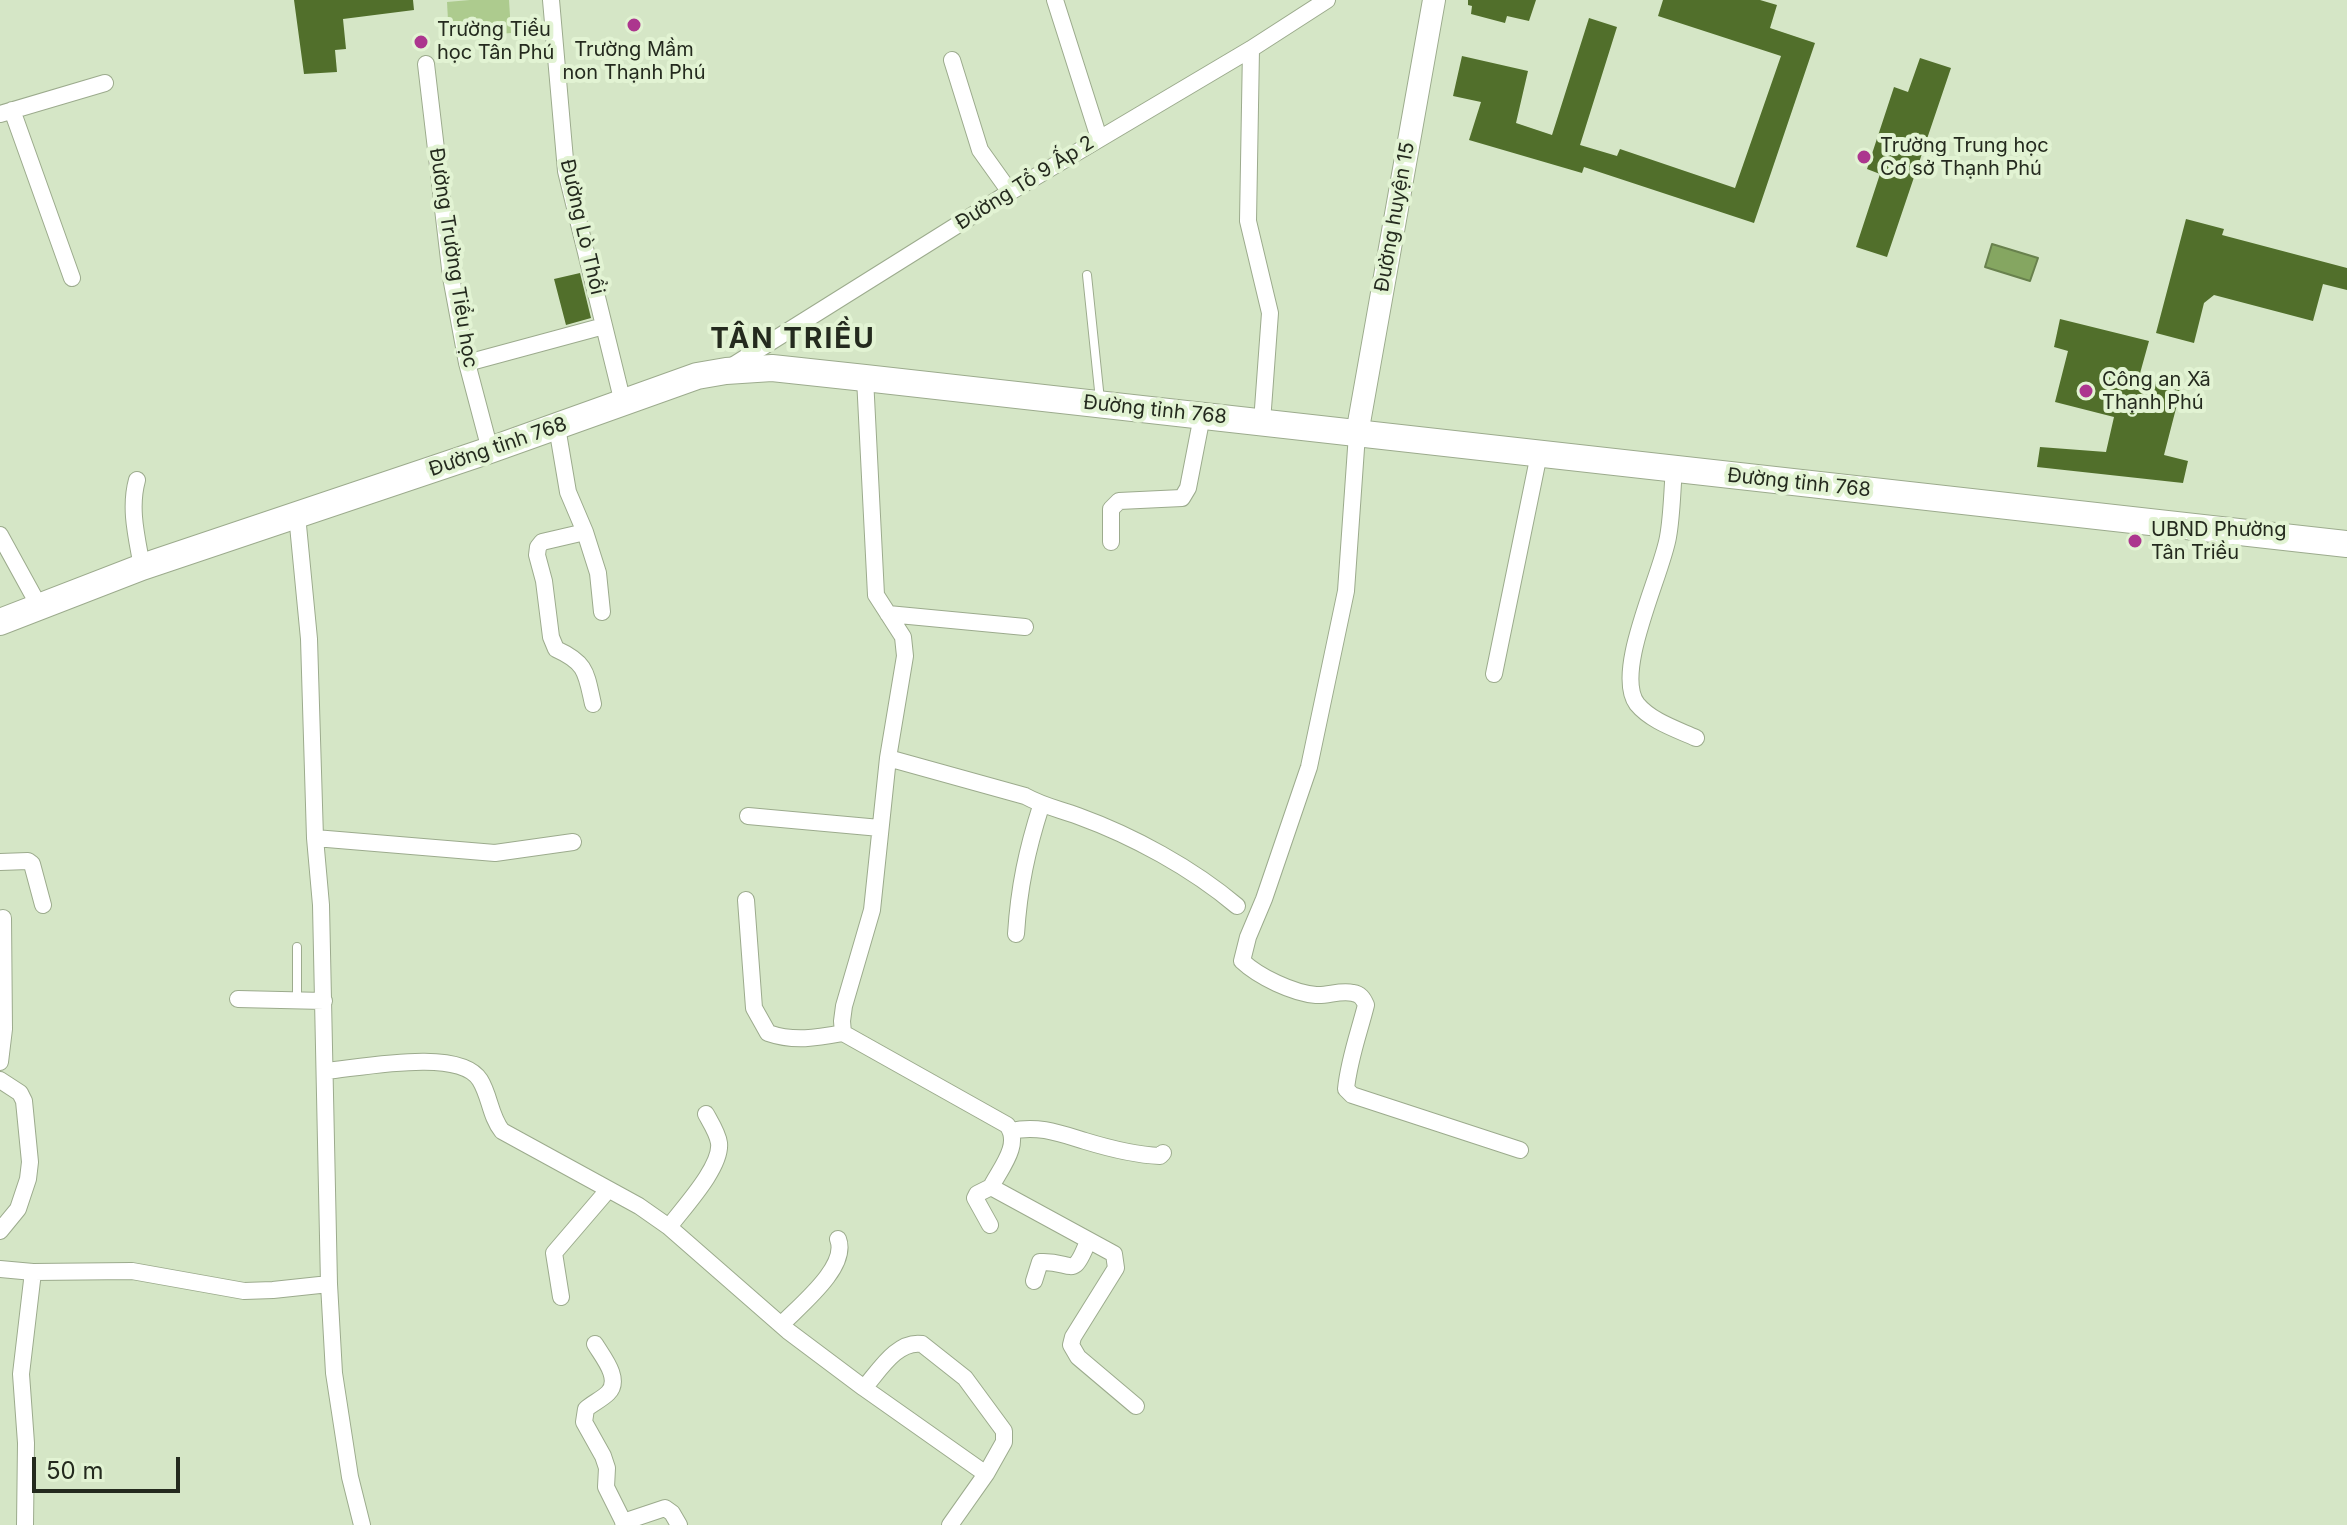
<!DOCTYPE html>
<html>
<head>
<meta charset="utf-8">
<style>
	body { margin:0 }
	#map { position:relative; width:2347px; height:1525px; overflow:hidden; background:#d5e6c6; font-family:Inter,sans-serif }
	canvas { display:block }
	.scale { position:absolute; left:32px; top:1457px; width:148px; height:36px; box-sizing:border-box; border:4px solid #242a1e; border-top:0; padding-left:10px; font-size:24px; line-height:28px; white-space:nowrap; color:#242a1e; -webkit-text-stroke:6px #e2f3d3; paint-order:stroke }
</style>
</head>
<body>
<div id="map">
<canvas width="2347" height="1525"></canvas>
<div class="scale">50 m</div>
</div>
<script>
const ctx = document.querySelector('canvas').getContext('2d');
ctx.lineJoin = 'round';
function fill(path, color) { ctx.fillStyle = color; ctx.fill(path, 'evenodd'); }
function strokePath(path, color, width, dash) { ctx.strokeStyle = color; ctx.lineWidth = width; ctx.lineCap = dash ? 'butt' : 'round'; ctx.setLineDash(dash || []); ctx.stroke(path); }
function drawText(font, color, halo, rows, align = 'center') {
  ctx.font = font + ' Inter,sans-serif'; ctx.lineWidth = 8; ctx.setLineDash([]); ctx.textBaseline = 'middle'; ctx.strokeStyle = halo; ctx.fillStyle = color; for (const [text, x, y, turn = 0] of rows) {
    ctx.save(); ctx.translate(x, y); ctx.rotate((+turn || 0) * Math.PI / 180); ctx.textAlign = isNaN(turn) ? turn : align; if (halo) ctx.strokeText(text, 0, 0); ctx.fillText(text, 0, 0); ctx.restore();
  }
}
fill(new Path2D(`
	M470 0H509L511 33 449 38 447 2Z`), '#adcb8e');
const water = new Path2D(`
	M1992 244 2038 258 2030 281 1985 267Z`);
fill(water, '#85a661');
strokePath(water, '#68814d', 2);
fill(new Path2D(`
	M294 0H413L414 10 343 19 346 49 335 50 337 72 304 74Z
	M1468 0H1536L1529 21 1507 16 1505 23 1471 14 1472 6 1468 5Z
	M1663 0H1760L1777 5 1770 28 1815 43 1754 223 1584 167 1582 173 1469 140 1481 102 1453 96 1462 56 1528 71 1516 123 1552 135 1589 18 1617 27 1580 145 1617 156 1620 149 1735 188 1781 56 1658 16Z
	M1920 58 1951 68 1887 257 1856 247 1880 174 1867 169 1894 87 1908 92Z
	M2186 219 2224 229 2222 235 2347 268V290L2323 284 2313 321 2214 295 2204 303 2194 343 2156 333Z
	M580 273 591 318 566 325 554 279Z
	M2060 319 2149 341 2139 377 2181 389 2164 455 2188 461 2183 483 2037 467 2040 447 2106 452 2114 417 2055 402 2068 351 2054 347Z`), '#516f2b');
const lane = new Path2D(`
	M1087 275 1100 400
	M297 947V1001`);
const street = new Path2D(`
	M551 0 566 171 623 403
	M1055 0 1099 138
	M1251 49 1248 221 1270 313 1262 422
	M952 60 980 150 1010 192
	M426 64 451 277 467 363 490 450
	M12 110 72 278
	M0 114 105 83
	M467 363 604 326
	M729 368 1010 192 1251 49 1327 0
	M865 378 876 595 903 637 905 656 888 758 1025 796C1043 806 1059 809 1078 816 1133 836 1192 868 1237 906
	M557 427 568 492 585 532 542 542 538 547 537 555 544 581 551 637 556 649C587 663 586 673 593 704
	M1357 434 1346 591 1309 767 1264 899 1248 937 1242 961C1259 977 1293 993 1316 995 1328 996 1340 990 1353 993 1360 994 1363 998 1366 1005 1359 1033 1349 1059 1346 1089L1352 1095 1520 1150
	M1674 469C1672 492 1672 515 1668 537 1662 574 1613 672 1637 704 1651 721 1676 729 1696 738
	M137 480C129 509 137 538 142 567
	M297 515 309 639 315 838 321 905 329 1284 334 1373 350 1477 362 1525
	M585 532 598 573 602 612
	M0 535 39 606
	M1111 542V509L1119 501 1182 498 1188 488 1202 416
	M888 614 1025 627
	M1494 674 1539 454
	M888 758 872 910 844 1006 842 1021 843 1033 1007 1125C1022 1144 1000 1169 991 1187L1114 1254 1116 1268 1073 1337 1071 1345 1078 1357 1136 1406
	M748 816 880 828
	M315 838 495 853 573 842
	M0 862 28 861 32 864 43 905
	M746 900 754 1008 768 1033C794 1042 816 1038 843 1033
	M1016 934C1019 887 1027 850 1041 806
	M238 999 324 1001
	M0 1062 4 1029 3 918
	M326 1071C360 1068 460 1047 480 1080 490 1096 490 1116 502 1131L639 1206 669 1227 788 1331 864 1388 986 1474 1004 1442V1431L965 1378 922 1344C897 1340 879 1371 864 1388
	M0 1080 20 1093 24 1101 30 1162 28 1179 18 1209 0 1231
	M1011 1131C1038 1125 1059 1133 1085 1141 1108 1148 1136 1155 1160 1156L1163 1153
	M990 1225 975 1198 977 1194 991 1187
	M669 1227C683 1208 722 1167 719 1143 718 1134 711 1123 706 1114
	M0 1269 33 1272 132 1271 244 1291 273 1290 329 1284
	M1034 1281 1040 1262C1073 1260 1072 1282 1088 1241
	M561 1297 554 1253 608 1190
	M781 1325C799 1306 849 1267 838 1239
	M595 1344C602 1356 622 1379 608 1393 602 1399 593 1403 586 1409L584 1422 603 1456 607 1468 606 1487 625 1525
	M623 1522 665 1508 672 1513 679 1525
	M25 1525 26 1443 21 1374 33 1272
	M950 1525 986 1474`);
const secondary = new Path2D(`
	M1357 434 1434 0`);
const primary = new Path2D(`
	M0 622 142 567 490 450 697 376 726 371 772 368 865 378 2347 544`);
strokePath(lane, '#9cab8d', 10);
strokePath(street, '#9cab8d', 18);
strokePath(secondary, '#9cab8d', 24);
strokePath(primary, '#9cab8d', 28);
strokePath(lane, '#fff', 8);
strokePath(street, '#fff', 16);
strokePath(secondary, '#fff', 22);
strokePath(primary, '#fff', 26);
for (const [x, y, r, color] of [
	[634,25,8,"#ac368e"],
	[421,42,8,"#ac368e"],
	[1864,157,8,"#ac368e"],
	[2086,391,8,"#ac368e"],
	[2135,541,8,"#ac368e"]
]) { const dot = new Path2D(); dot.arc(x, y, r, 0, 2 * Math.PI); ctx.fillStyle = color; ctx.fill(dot); strokePath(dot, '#e2f3d3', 3); }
drawText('20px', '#242a1e', '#e2f3d3', [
	["Trường Tiểu",437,30],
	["học Tân Phú",437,53],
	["Trường Mầm",634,50,"center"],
	["non Thạnh Phú",634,73,"center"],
	["Trường Trung học",1880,146],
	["Cơ sở Thạnh Phú",1880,169],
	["Công an Xã",2102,380],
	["Thạnh Phú",2102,403],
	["UBND Phường",2151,530],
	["Tân Triều",2151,553]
], 'left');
drawText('20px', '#242a1e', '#e2f3d3', [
	["Đường Tổ 9 Ấp 2",1025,183,-32],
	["Đường huyện 15",1395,217,-80],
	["Đường Lò Thổi",582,227,77],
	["Đường Trường Tiểu học",453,258,81],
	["Đường tỉnh 768",1155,410,6],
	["Đường tỉnh 768",498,447,-19],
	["Đường tỉnh 768",1799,483,6]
]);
ctx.letterSpacing = '2px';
drawText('bold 28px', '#242a1e', '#e2f3d3', [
	["TÂN TRIỀU",793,340]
]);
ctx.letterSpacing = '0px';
</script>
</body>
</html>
